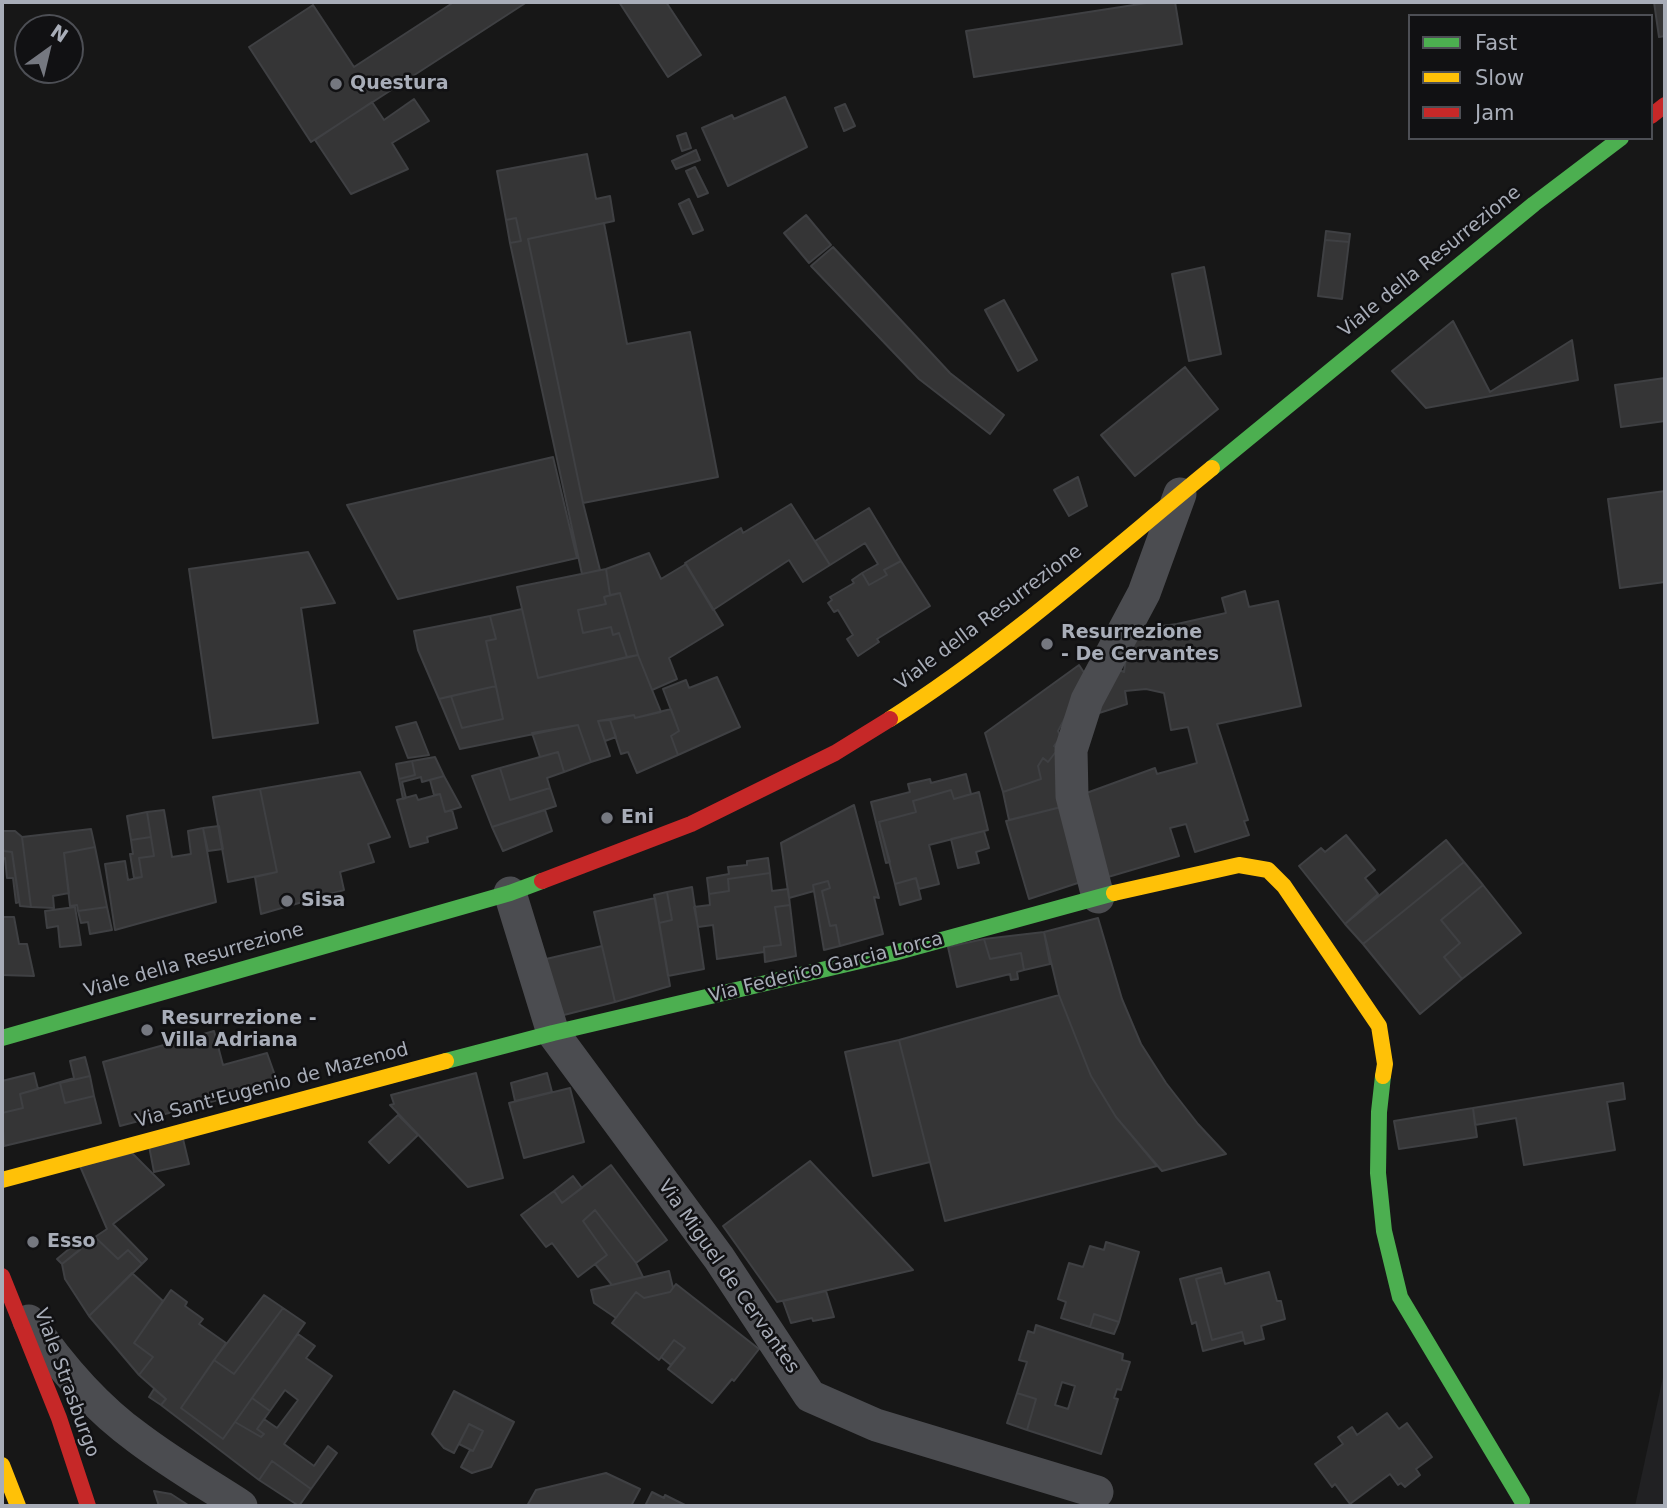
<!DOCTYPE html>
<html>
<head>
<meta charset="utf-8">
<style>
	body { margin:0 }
	#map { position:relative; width:1667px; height:1508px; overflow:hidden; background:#171717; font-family:"DejaVu Sans",sans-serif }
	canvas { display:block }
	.frame { position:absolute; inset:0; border:4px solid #a8adb8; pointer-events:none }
	.legend { position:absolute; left:1408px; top:14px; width:245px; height:126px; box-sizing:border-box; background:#111113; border:2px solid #4d4f55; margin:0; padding:9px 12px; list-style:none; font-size:21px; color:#a8adb8 }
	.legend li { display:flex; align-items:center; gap:14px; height:35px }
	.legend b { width:35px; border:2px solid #4d4f55 }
	.north { position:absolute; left:14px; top:14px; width:70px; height:70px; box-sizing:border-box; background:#111113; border:2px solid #4d4f55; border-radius:50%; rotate:34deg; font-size:19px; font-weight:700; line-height:28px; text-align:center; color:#a8adb8 }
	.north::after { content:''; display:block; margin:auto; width:24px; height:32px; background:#757880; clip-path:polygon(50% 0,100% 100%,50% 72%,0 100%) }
</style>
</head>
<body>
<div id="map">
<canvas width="1667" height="1508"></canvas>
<div class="frame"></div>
<ul class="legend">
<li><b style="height:9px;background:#4caf50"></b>Fast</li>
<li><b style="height:9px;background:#ffc107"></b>Slow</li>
<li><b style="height:9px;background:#c62828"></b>Jam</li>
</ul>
<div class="north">N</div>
</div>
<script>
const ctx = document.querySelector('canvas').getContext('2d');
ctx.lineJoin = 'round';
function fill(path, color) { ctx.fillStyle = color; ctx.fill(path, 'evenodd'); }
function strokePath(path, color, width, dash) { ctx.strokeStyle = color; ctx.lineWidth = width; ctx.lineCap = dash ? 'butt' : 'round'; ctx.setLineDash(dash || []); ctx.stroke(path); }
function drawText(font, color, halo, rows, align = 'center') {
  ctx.font = font + ' "DejaVu Sans",sans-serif'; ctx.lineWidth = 5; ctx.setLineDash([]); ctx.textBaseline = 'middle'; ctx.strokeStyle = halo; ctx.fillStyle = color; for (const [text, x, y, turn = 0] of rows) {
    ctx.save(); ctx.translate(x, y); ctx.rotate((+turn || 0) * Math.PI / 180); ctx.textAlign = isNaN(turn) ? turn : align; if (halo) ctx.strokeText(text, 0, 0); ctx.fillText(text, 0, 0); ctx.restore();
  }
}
fill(new Path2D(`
	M1665 1368V1506H1635Z`), '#212123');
const building = new Path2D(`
	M454 2H527L311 142 249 47 313 5 354 67Z
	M619 2H666L701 55 668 77Z
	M1153 2H1175L1182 44 974 77 966 31Z
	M1654 2H1665V36L1659 37Z
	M785 97 807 147 728 186 702 128 732 115 734 119Z
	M414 99 429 121 392 143 408 169 351 194 315 140 372 102 384 120Z
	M845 104 855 126 844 131 835 108Z
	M686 133 691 148 682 151 677 136Z
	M696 150 700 160 676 169 672 161Z
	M587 154 596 199 610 196 614 221 528 239 583 503 600 570 582 574 510 243 521 241 516 218 506 220 497 171Z
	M695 167 708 193 698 197 686 171Z
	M689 199 703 230 693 234 679 204Z
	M806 215 831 245 809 263 784 233Z
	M516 218 521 241 510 243 506 220Z
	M604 223 627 344 690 332 718 477 583 503 528 239Z
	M1326 231 1350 234 1349 242 1325 240Z
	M1325 240 1349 242 1342 299 1318 296Z
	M833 247 950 373 1004 415 990 434 919 379 811 266Z
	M1204 267 1221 354 1189 361 1172 274Z
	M1004 300 1037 360 1018 371 985 310Z
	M1453 321 1490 392 1572 340 1578 380 1426 408 1392 371Z
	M1185 367 1218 409 1135 476 1101 435Z
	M1665 378V421L1621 427 1615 385Z
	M553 457 577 558 398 599 347 505Z
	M1078 477 1087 506 1069 516 1054 490Z
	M1665 491V582L1620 588 1608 499Z
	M791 504 830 565 803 582 789 560 713 610 685 563 741 528 743 533Z
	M869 508 901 561 884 570 887 575 869 585 862 573 878 564 865 543 830 565 815 541Z
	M308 552 335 603 301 608 318 723 213 738 189 569Z
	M649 553 661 579 686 564 723 625 669 658 677 679 652 690 638 655 620 593 610 595 606 569Z
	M901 561 930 606 877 639 879 642 858 656 847 639 853 635 838 610 834 612 828 603 832 600 830 597 854 583 852 580 862 573 869 585 887 575 884 570Z
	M606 569 610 595 604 597 606 604 578 610 583 633 611 627 613 635 619 633 627 657 538 678 517 587Z
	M1245 591 1249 607 1278 601 1301 706 1217 724 1248 820 1244 821 1249 835 1195 852 1186 824 1170 828 1179 856 1108 877 1081 795 1155 768 1157 774 1197 763 1188 727 1171 730 1164 693 1146 689 1125 691 1127 704 1093 715 1112 667 1124 672 1130 630 1177 624 1226 613 1222 598Z
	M620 593 638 655 627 657 619 633 613 635 611 627 583 633 578 610 606 604 604 597Z
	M522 609 538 678 638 655 661 712 635 718 634 715 598 721 610 756 591 762 578 725 460 749 439 699 451 696 462 728 503 719 486 641 496 639 490 616Z
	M490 616 496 639 486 641 496 686 439 699 418 650 414 631Z
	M1079 665 1087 677 1058 731 1061 737 1054 746 1058 749 1048 762 1043 758 1038 766 1041 779 1003 792 985 733Z
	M717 677 740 727 678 755 671 736 679 731 663 689 686 680 689 688Z
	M496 686 503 719 462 728 451 696Z
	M671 709 679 731 671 736 678 755 637 773 628 752 621 754 610 720 634 715 635 718Z
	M610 720 616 737 605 741 598 721Z
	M416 722 429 755 408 758 396 727Z
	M578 725 591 762 564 772 558 752 540 757 532 733Z
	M1061 737 1069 805 1009 820 1003 792 1041 779 1038 766 1043 758 1048 762 1058 749 1054 746Z
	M558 752 564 772 547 778 550 788 510 800 500 768Z
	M435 757 444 776 422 782 421 777 402 782 406 798 403 799 399 779 415 775 412 761Z
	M412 761 415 775 399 779 396 764Z
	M500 768 510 800 550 788 556 806 492 827 472 776Z
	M360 772 390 837 368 844 374 862 340 872 344 890 261 914 255 877 277 872 260 789Z
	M966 774 971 794 954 799 951 790 913 801 916 812 879 822 890 862 886 863 871 802 910 792 908 784 930 779 931 783Z
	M444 776 461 807 445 812 440 794 434 795 430 780Z
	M260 789 277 872 228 882 213 797Z
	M951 790 954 799 979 792 988 830 929 845 939 884 919 889 916 878 895 884 879 822 916 812 913 801Z
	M440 794 445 812 452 810 457 828 427 837 428 842 410 847 397 800 416 795 418 800Z
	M854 805 879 898 874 897 883 934 840 946 836 925 830 926 822 891 830 888 828 881 813 885 814 891 789 898 781 843Z
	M1069 805 1087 880 1029 899 1006 821Z
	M164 810 172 857 191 854 188 831 203 828 216 902 115 930 105 864 125 861 128 880 142 877 139 858 154 856 147 812Z
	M545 810 552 831 503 851 492 827Z
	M147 812 151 837 131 840 127 816Z
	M219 826 223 849 208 851 203 828Z
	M91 829 95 847 64 853 69 893 53 896 54 908 31 907 22 837Z
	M2 831H15L22 837 31 907 20 906 12 852 4 851 2 847Z
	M984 831 989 848 976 852 979 863 958 868 951 839Z
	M1346 835 1375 870 1365 878 1378 894 1345 924 1299 866 1321 848 1325 852Z
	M151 837 154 856 139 858 142 877 134 878 130 854H133L131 840Z
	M1446 840 1464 862 1363 944 1345 924Z
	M2 847 4 851 12 852 19 902 16 903 13 878H7L5 858 2 859Z
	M95 847 107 907 78 911 77 905 70 906 64 853Z
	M768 858 770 873 728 879 729 891 709 894 707 878 729 874 728 867 747 865V861Z
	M1464 862 1483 885 1441 920 1460 943 1444 957 1462 979 1420 1014 1363 944Z
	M770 873 772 891 788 889 790 905 775 907 781 945 764 947V952L717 959 713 925 698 927 694 907 710 905 709 894 729 891 728 879Z
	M916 878 921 899 900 905 895 884Z
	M828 881 830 888 822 891 830 926 836 925 840 946 824 950 813 885Z
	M1483 885 1521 933 1462 979 1444 957 1460 943 1441 920Z
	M692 887 704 969 668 976 659 923 672 920 667 892Z
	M667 892 672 920 659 923 654 895Z
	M655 898 670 986 615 1002 594 912Z
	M790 905 796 956 765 962 764 947 781 945 775 907Z
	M75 907 81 945 60 947 58 926 47 928 45 911Z
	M107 907 112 930 90 934 88 922 81 923 78 911Z
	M2 917H14L19 944H27L34 976 2 975Z
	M1098 918 1122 999 1141 1044 1166 1083 1198 1124 1226 1154 1162 1171 1116 1117 1091 1076 1059 995 1044 932Z
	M1044 932 1050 964 1024 970 1021 953 990 959 984 939Z
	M984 939 990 959 1021 953 1024 970 1017 972 1018 979 1011 980 1010 974 957 987 948 947Z
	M602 946 615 1002 560 1016 546 959Z
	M1059 995 1091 1076 1116 1117 1157 1166 945 1221 899 1040Z
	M214 1031 223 1065 267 1053 278 1084 120 1126 103 1062Z
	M899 1040 930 1162 873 1176 845 1052Z
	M85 1057 90 1076 60 1083 65 1103 94 1096 101 1123 4 1146 2 1113 23 1108 20 1094 74 1078 70 1061Z
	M34 1073 38 1089 20 1094 23 1108 2 1113V1081Z
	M476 1073 503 1178 468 1187 390 1105 394 1104 391 1095Z
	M547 1073 552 1092 515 1101 511 1083Z
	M90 1076 94 1096 65 1103 60 1083Z
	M1623 1083 1625 1099 1607 1102 1615 1150 1524 1165 1516 1118 1475 1125 1473 1108Z
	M570 1088 584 1142 524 1158 509 1103Z
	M1473 1108 1477 1137 1399 1149 1394 1121Z
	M398 1115 418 1135 389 1163 369 1142Z
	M183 1139 189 1164 154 1172 149 1146Z
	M132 1153 164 1185 113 1224 147 1259 142 1264 128 1250 118 1259 95 1237 107 1229 80 1166Z
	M810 1161 913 1270 777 1302 723 1226Z
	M611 1165 667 1240 636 1263 595 1210 583 1221 607 1255 578 1277 552 1243 546 1247 521 1215 554 1191 562 1203Z
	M573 1176 582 1188 562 1203 554 1191Z
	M595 1210 636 1263 643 1277 612 1285 595 1264 607 1255 583 1221Z
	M95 1237 118 1259 128 1250 142 1264 89 1316 65 1279 62 1264Z
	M1106 1242 1139 1252 1119 1322 1094 1314 1090 1327 1061 1318 1066 1302 1058 1299 1069 1263 1083 1267 1090 1246 1104 1250Z
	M75 1244 80 1250 62 1264 57 1259Z
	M1221 1268 1222 1272 1196 1279 1212 1340 1242 1332 1244 1340 1203 1351 1196 1322 1192 1324 1180 1279Z
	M669 1271 673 1288 670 1292 644 1298 636 1292 616 1318 594 1303 591 1290Z
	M1222 1272 1225 1284 1269 1272 1277 1301H1281L1285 1319 1261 1326 1264 1339 1245 1344 1242 1332 1212 1340 1196 1279Z
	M132 1273 163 1301 134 1343 153 1357 139 1375 89 1316Z
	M676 1284 759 1349 734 1381 732 1379 712 1403 668 1369 685 1348 674 1340 659 1360 612 1323 636 1292 644 1298 670 1292Z
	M171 1290 187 1302 185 1306 203 1319 199 1324 226 1343 181 1408 223 1439 235 1422 261 1437 264 1434 257 1429 264 1419 277 1428 298 1400 285 1390 270 1411 252 1398 298 1334 315 1346 306 1358 332 1376 284 1444 314 1466 328 1446 337 1453 311 1489 272 1461 259 1480 161 1405 166 1399 139 1375 153 1357 134 1343Z
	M826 1291 834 1317 813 1321 812 1318 791 1323 783 1301Z
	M264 1295 283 1308 234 1374 214 1360Z
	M283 1308 305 1323 223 1439 181 1408 214 1360 234 1374Z
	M1094 1314 1119 1322 1114 1334 1090 1327Z
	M1036 1325 1123 1354 1122 1360 1130 1362 1121 1390 1117 1389 1114 1398 1118 1399 1101 1454 1027 1430 1036 1399 1017 1393 1027 1362 1019 1360 1028 1331 1034 1333ZM1062 1382 1075 1386 1068 1409 1055 1405Z
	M674 1340 685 1348 671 1365 661 1357Z
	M154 1389 166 1399 161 1405 149 1397Z
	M454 1391 514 1422 491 1467 472 1473 461 1467 470 1450 473 1451 483 1431 469 1424 454 1453 444 1448 432 1434Z
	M1017 1393 1036 1399 1027 1430 1007 1423Z
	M252 1398 270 1411 257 1429 264 1434 261 1437 235 1422Z
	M1387 1413 1399 1429 1407 1423 1432 1457 1416 1469 1420 1475 1405 1487 1401 1483 1398 1485 1390 1474 1350 1504 1335 1484 1332 1487 1315 1464 1343 1444 1338 1437 1352 1427 1357 1435Z
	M469 1424 483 1431 473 1451 459 1444Z
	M272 1461 311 1489 299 1506 259 1480Z
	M606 1473 640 1489 631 1506H527L536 1490Z
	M154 1491 171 1494 188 1505 159 1506Z
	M652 1492 664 1498 665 1495 687 1506H645Z`);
fill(building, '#353536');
strokePath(building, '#3f4043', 2);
strokePath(new Path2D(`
	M510 893 553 1033 719 1258 810 1396 876 1425 1097 1492
	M1098 897 1072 796 1071 750 1087 700 1144 593 1180 494
	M29 1321C59 1365 95 1407 138 1438 171 1463 207 1484 241 1506`), '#4b4c50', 33);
strokePath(new Path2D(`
	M1212 468 1534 204 1621 138
	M2 1038 510 893 542 881
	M446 1061 553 1033 894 953 1114 893
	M1383 1076 1379 1112 1378 1173 1384 1231 1400 1297 1522 1501`), '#4caf50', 16);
strokePath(new Path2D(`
	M890 719C1005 646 1107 554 1212 468
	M1114 893 1239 865 1268 870 1284 886 1379 1026 1385 1064 1383 1076
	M2 1180 446 1061
	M2 1465 18 1506`), '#ffc107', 16);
strokePath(new Path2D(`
	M1651 116 1665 105
	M542 881 691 824 835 753 890 719
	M2 1276 59 1418 88 1506`), '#c62828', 16);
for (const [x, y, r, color] of [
	[336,84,7,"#757880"],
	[1047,644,7,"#757880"],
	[607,818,7,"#757880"],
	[287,901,7,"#757880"],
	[147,1030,7,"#757880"],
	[33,1242,7,"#757880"]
]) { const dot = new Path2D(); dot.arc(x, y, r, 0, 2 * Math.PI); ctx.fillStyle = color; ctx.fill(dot); strokePath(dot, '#111113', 2.5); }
drawText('bold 19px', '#a8adb8', '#111113', [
	["Questura",350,84],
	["Resurrezione",1061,633],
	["- De Cervantes",1061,655],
	["Eni",621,818],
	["Sisa",301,901],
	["Resurrezione -",161,1019],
	["Villa Adriana",161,1041],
	["Esso",47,1242]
], 'left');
drawText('19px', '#a8adb8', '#111113', [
	["Viale della Resurrezione",1430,262,-39],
	["Viale della Resurrezione",989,618,-37],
	["Viale della Resurrezione",194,961,-16],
	["Via Federico Garcia Lorca",826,968,-14],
	["Via Sant'Eugenio de Mazenod",272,1086,-15],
	["Via Miguel de Cervantes",728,1277,55],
	["Viale Strasburgo",66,1383,70]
]);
</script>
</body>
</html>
